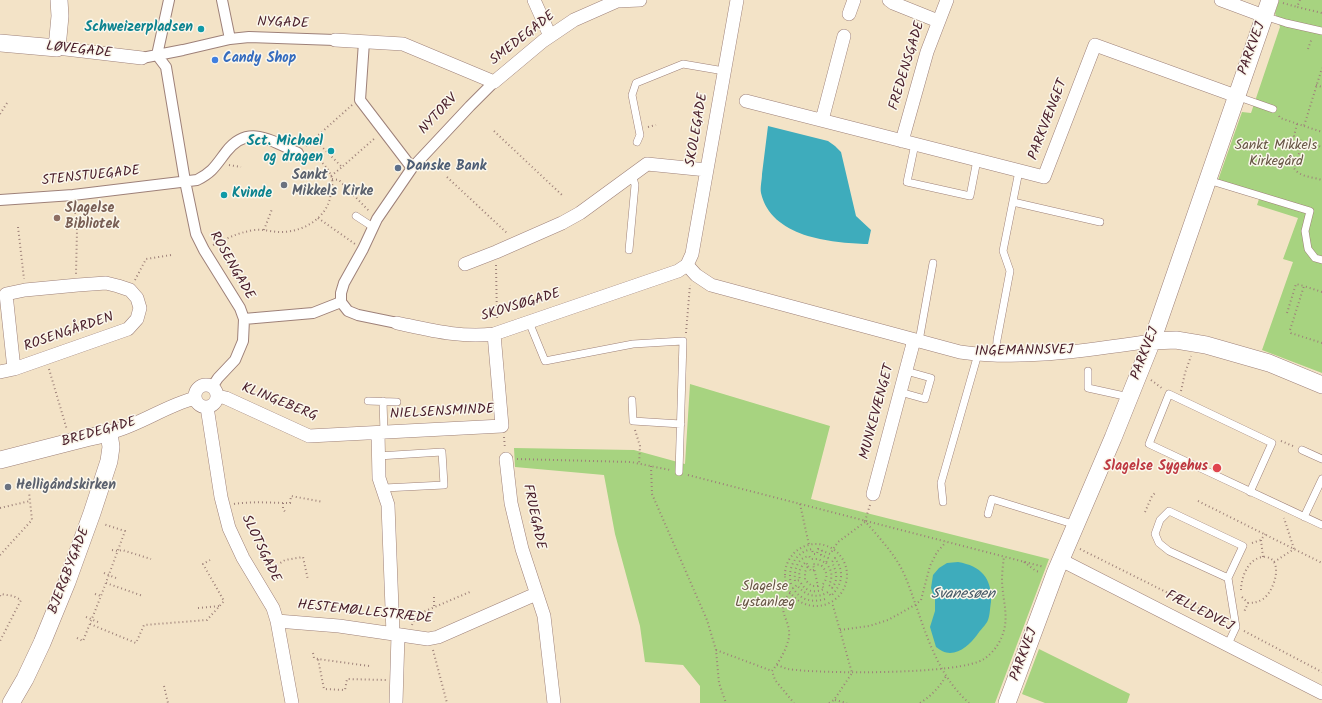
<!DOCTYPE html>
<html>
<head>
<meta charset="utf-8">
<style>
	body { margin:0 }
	canvas { display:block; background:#f3e3c7 }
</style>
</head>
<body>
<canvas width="1322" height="703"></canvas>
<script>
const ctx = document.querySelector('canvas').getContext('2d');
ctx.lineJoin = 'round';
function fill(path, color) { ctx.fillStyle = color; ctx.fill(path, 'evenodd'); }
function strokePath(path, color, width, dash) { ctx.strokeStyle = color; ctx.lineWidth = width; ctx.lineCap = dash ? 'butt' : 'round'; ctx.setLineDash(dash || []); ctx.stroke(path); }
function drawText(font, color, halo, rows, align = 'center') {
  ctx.font = font + ' Kalam,sans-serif'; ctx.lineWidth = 3; ctx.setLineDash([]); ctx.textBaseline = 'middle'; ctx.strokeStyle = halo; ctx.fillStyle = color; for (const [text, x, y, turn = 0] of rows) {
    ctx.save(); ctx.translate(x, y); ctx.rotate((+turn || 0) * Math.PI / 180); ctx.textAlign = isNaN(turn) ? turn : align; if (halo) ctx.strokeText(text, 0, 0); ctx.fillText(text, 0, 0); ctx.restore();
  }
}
fill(new Path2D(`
	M1279 0H1322V373L1262 350 1293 262 1283 259 1298 218 1257 205 1259 199 1216 186 1242 112 1251 113 1280 27 1275 13Z
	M690 384 830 426 811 499 1049 559 995 703H700V686L683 665 645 662 640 626 615 534 604 475 515 467 514 448 634 450 685 464Z
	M1039 649 1130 694 1127 703H1045L1022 694Z`), '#a7d380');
fill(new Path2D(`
	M768 126 828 141 835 146 841 152 856 216 871 230 868 244C830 243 771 237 761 193 760 187 762 180 762 174 764 158 766 142 768 126Z
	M958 562C981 566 992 578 991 602 990 607 990 615 988 620 986 625 980 630 977 635 971 643 961 653 950 653 945 653 940 650 936 647L930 627 935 611V600L931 588 933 575 939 568 947 563Z`), '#3eacbc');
const service = new Path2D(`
	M1264 16 1286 23 1322 31
	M1236 96 1273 109
	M637 142 640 135 632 95 636 83 683 64 724 71
	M915 144 907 182 970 196 977 160
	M1208 180 1310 211 1305 231 1308 249 1315 258 1322 260
	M1013 202 1100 222
	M356 216 373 227
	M629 250 635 185 632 174
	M529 322 545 361 633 344 683 341 679 472
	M919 341 933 263
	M996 355 997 340 1010 271 1003 251 1019 171
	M1088 371V388L1129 397
	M900 392 925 399 931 378 906 371
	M632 400 633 421 681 424
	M368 401 397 402
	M383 401 384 433
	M1302 450 1322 459
	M378 456 442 452 444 485 384 488
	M1250 492 1272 443 1169 394 1149 444 1322 525
	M943 502 941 483 978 354
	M988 514 992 499 1076 525
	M1304 517 1322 479
	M1228 644 1236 627 1228 578 1243 546 1169 511 1160 520 1155 534 1159 543 1169 551 1228 578`);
const pedestrian = new Path2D(`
	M222 0 230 39
	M364 42 360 100 412 168
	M157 55 166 67 185 181 196 234 204 250 240 308 244 319 243 341 235 360 218 378 212 387
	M157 55 169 0
	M142 58 183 50 230 39 249 37 335 40
	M0 200 73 195 197 180C213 172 216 165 226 152 248 123 272 141 298 153
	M341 302V293L344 283 363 249 377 219 412 168 470 106 494 82
	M341 302 348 311 358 315 397 323
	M244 319 313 313 341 302`);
const minor = new Path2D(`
	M534 0 550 36
	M889 0 893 3 938 21
	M1221 0 1264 16
	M849 14 854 0
	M335 40 403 44 494 82 543 41 574 20 617 1 640 0
	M57 48 142 58
	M746 101 1044 177 1095 45 1236 96
	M822 120 844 36
	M902 141 927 52 947 0
	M465 264 496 252 562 223 580 213 647 164 707 170
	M687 265 696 275 711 285 960 352C1024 361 1089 350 1152 341
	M397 323C430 330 460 338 494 334L678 271 687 265 692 254 737 0
	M0 372 14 369 128 329 137 319 140 308 137 298 130 290 118 286 106 283 78 285 25 290 6 294 14 369
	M195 396a11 11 0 1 1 22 0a11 11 0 1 1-22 0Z
	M217 396 226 398 309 436 502 426 494 334
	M207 407 221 497 229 528 243 558 273 608 277 621 292 703
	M109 433C140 425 165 406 195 398
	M378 433 379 478 388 505 393 634
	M506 459 511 503 522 549 544 616 554 703
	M873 494 914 340
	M1061 560 1322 693
	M277 621 339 626 428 639 438 637 536 594
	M396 703 398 635`);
const tertiary = new Path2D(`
	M0 43 57 48 60 16 59 0
	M1152 341 1176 340 1206 345 1269 363 1322 385
	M0 460 86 438 109 433 111 447 109 461 92 513 67 582 42 643 25 679 11 703
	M1007 703 1056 571 1113 438 1152 341 1270 0`);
strokePath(service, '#9e8179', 8);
strokePath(pedestrian, '#9e8179', 12);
strokePath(minor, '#9e8179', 14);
strokePath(tertiary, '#9e8179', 18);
strokePath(new Path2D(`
	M1300 0 1297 7 1322 13
	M1283 3 1297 7
	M1308 49 1312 38
	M1316 85 1322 87
	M352 105 314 139 342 167 375 138
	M0 114 7 103
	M1279 116 1280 118 1304 126 1322 68
	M1297 124 1294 136 1303 142 1322 147
	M1304 126 1322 132
	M648 127 656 125
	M494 131 563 196
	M1303 142 1294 168C1299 177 1313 177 1322 180
	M306 146 314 139
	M229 165 241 167
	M331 176 342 167
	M447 177 508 234
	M332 179 339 180 369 211
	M74 205 77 230 76 274
	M318 218 355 244
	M18 227 24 279
	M264 230 272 209
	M213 245C228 238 237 233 254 230 263 229 272 232 281 232 305 232 330 216 331 191 332 187 333 183 332 179 330 167 317 158 308 152
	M496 265 497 320
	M135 280 146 259 171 255
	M1322 292 1304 286 1290 330 1291 333 1294 334 1322 343
	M1287 313 1296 284 1304 286
	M686 333 690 285
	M49 369 67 430
	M1151 380 1163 389
	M1181 391 1185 373 1191 356
	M635 430 640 446 639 464
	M504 437 505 448
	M1281 441 1293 446
	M517 459 631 462 670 470
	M651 466 652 494 707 620 716 650 719 683 726 703
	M688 475 1044 567
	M1198 501 1322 563
	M283 503V509L286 513
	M234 504C253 501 272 503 290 503L291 496 323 502
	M800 504 809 545
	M870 505 865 521C880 539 896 555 905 576 923 620 932 670 969 703
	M0 508 30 501
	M1145 512 1152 496 1156 492
	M1261 540 1263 557
	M1252 543 1261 540 1265 534
	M785 575a31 31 0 1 1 62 0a31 31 0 1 1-62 0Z
	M1080 549 1226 622
	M112 550 118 551 122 550 151 559
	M0 555 32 520 29 492
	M1024 562 1036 571 1040 572
	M1274 562 1294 549 1284 518
	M277 565 285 560 303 557 308 580
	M808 566 811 571 814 570
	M104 573 116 578
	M106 583 143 596
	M801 583C806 592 815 593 824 589L822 585C828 579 828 572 821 565L813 564 818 586H812L805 580V572L808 566 806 562C800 567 798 572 800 580L795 581C794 570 797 558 809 556L811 559H818L826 563 828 558 821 555 822 550
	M791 584C787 567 796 552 812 549L813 554H817L818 549 830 554 838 542 865 522
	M1241 590C1241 577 1249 555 1267 557 1270 558 1272 559 1274 562 1280 572 1272 593 1263 599 1258 602 1254 603 1248 603L1244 612
	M790 593C774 611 791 618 789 637 787 649 779 662 772 671L775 680 794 703
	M95 594 101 596
	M0 596 1 594 13 596 21 600 0 641
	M434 597V607
	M1242 597 1248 603
	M825 599C812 603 800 600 793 588L797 585C805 596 817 599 828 592L831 596C842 584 845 573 835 558L832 562C836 571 839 579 832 588L829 585C833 577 832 570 826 563
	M198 608 220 606
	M86 617 98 622
	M90 624 136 643 144 625 207 620 224 601 203 564 210 560
	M412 625 416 615 472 591
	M840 630 869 626 888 620 915 605 921 600 930 566 937 552 946 542
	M1244 631 1322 672
	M77 638 83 641 101 596 125 531 103 524
	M433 650 447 703
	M716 650 772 671
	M313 653 314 658 318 659
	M777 665C780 666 784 668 788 669 819 674 961 675 984 659 989 656 994 650 997 646 1012 622 1003 606 1002 581 1002 573 1003 564 1004 557
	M369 666 318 659 324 689 345 690 347 679 386 680
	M164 686 168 703
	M835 700 847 703
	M829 703 834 700 852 673 832 602
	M920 703C931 696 939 688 946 676`), '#9e8179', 2, [1, 3]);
strokePath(service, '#fff', 7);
strokePath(pedestrian, '#fff', 10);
strokePath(minor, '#fff', 13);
strokePath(tertiary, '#fff', 17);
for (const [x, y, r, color] of [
	[201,29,4,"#0f9aa8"],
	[215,60,4,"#3f7fe0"],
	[331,151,4,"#0f9aa8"],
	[398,168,4,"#5c6f8a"],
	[284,185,4,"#6b7280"],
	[224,195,4,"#0f9aa8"],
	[57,218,4,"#8d6e63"],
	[1217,468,5,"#e0444e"],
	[8,487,4,"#6b7280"]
]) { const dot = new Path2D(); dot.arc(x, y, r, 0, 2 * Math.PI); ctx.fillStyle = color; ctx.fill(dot); strokePath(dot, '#fbf7ec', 1.5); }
drawText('14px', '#4a1f2b', '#fbf7ec', [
	["NYGADE",283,24,2],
	["SMEDEGADE",523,39,-38],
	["PARKVEJ",1253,49,-70],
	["LØVEGADE",79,51,6],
	["FREDENSGADE",908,66,-73],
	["NYTORV",439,115,-47],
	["PARKVÆNGET",1049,120,-69],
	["SKOLEGADE",698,130,-80],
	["STENSTUEGADE",91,177,-6],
	["ROSENGADE",231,266,60],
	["SKOVSØGADE",521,306,-17],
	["ROSENGÅRDEN",69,333,-19],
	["INGEMANNSVEJ",1024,352,-1],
	["PARKVEJ",1146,354,-69],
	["KLINGEBERG",279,403,22],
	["MUNKEVÆNGET",878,412,-75],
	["NIELSENSMINDE",442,413,-3],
	["BREDEGADE",99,433,-16],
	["FRUEGADE",533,517,78],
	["SLOTSGADE",260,549,64],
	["BJERGBYGADE",70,571,-69],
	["FÆLLEDVEJ",1199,612,27],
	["HESTEMØLLESTRÆDE",365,613,6],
	["PARKVEJ",1025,655,-70]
]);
drawText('bold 14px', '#0d838f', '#fbf7ec', [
	["Schweizerpladsen",193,29],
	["Sct. Michael",323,143],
	["og dragen",323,159],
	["Kvinde",232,195,"left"]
], 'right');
drawText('bold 14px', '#366cbe', '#fbf7ec', [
	["Candy Shop",223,60]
], 'left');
drawText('14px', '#654', '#fbf7ec', [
	["Sankt Mikkels",1276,147],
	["Kirkegård",1276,163],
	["Slagelse",765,588],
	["Lystanlæg",765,604]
]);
drawText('bold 14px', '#4e5e75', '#fbf7ec', [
	["Danske Bank",406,168]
], 'left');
drawText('bold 14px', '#5b616d', '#fbf7ec', [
	["Sankt",292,177],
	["Mikkels Kirke",292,193],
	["Helligåndskirken",16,487]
], 'left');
drawText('bold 14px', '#785e54', '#fbf7ec', [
	["Slagelse",65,210],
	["Bibliotek",65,226]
], 'left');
drawText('bold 14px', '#be3a42', '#fbf7ec', [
	["Slagelse Sygehus",1208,468]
], 'right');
drawText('italic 15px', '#455765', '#fbf7ec', [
	["Svanesøen",963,595]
]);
</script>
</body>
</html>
